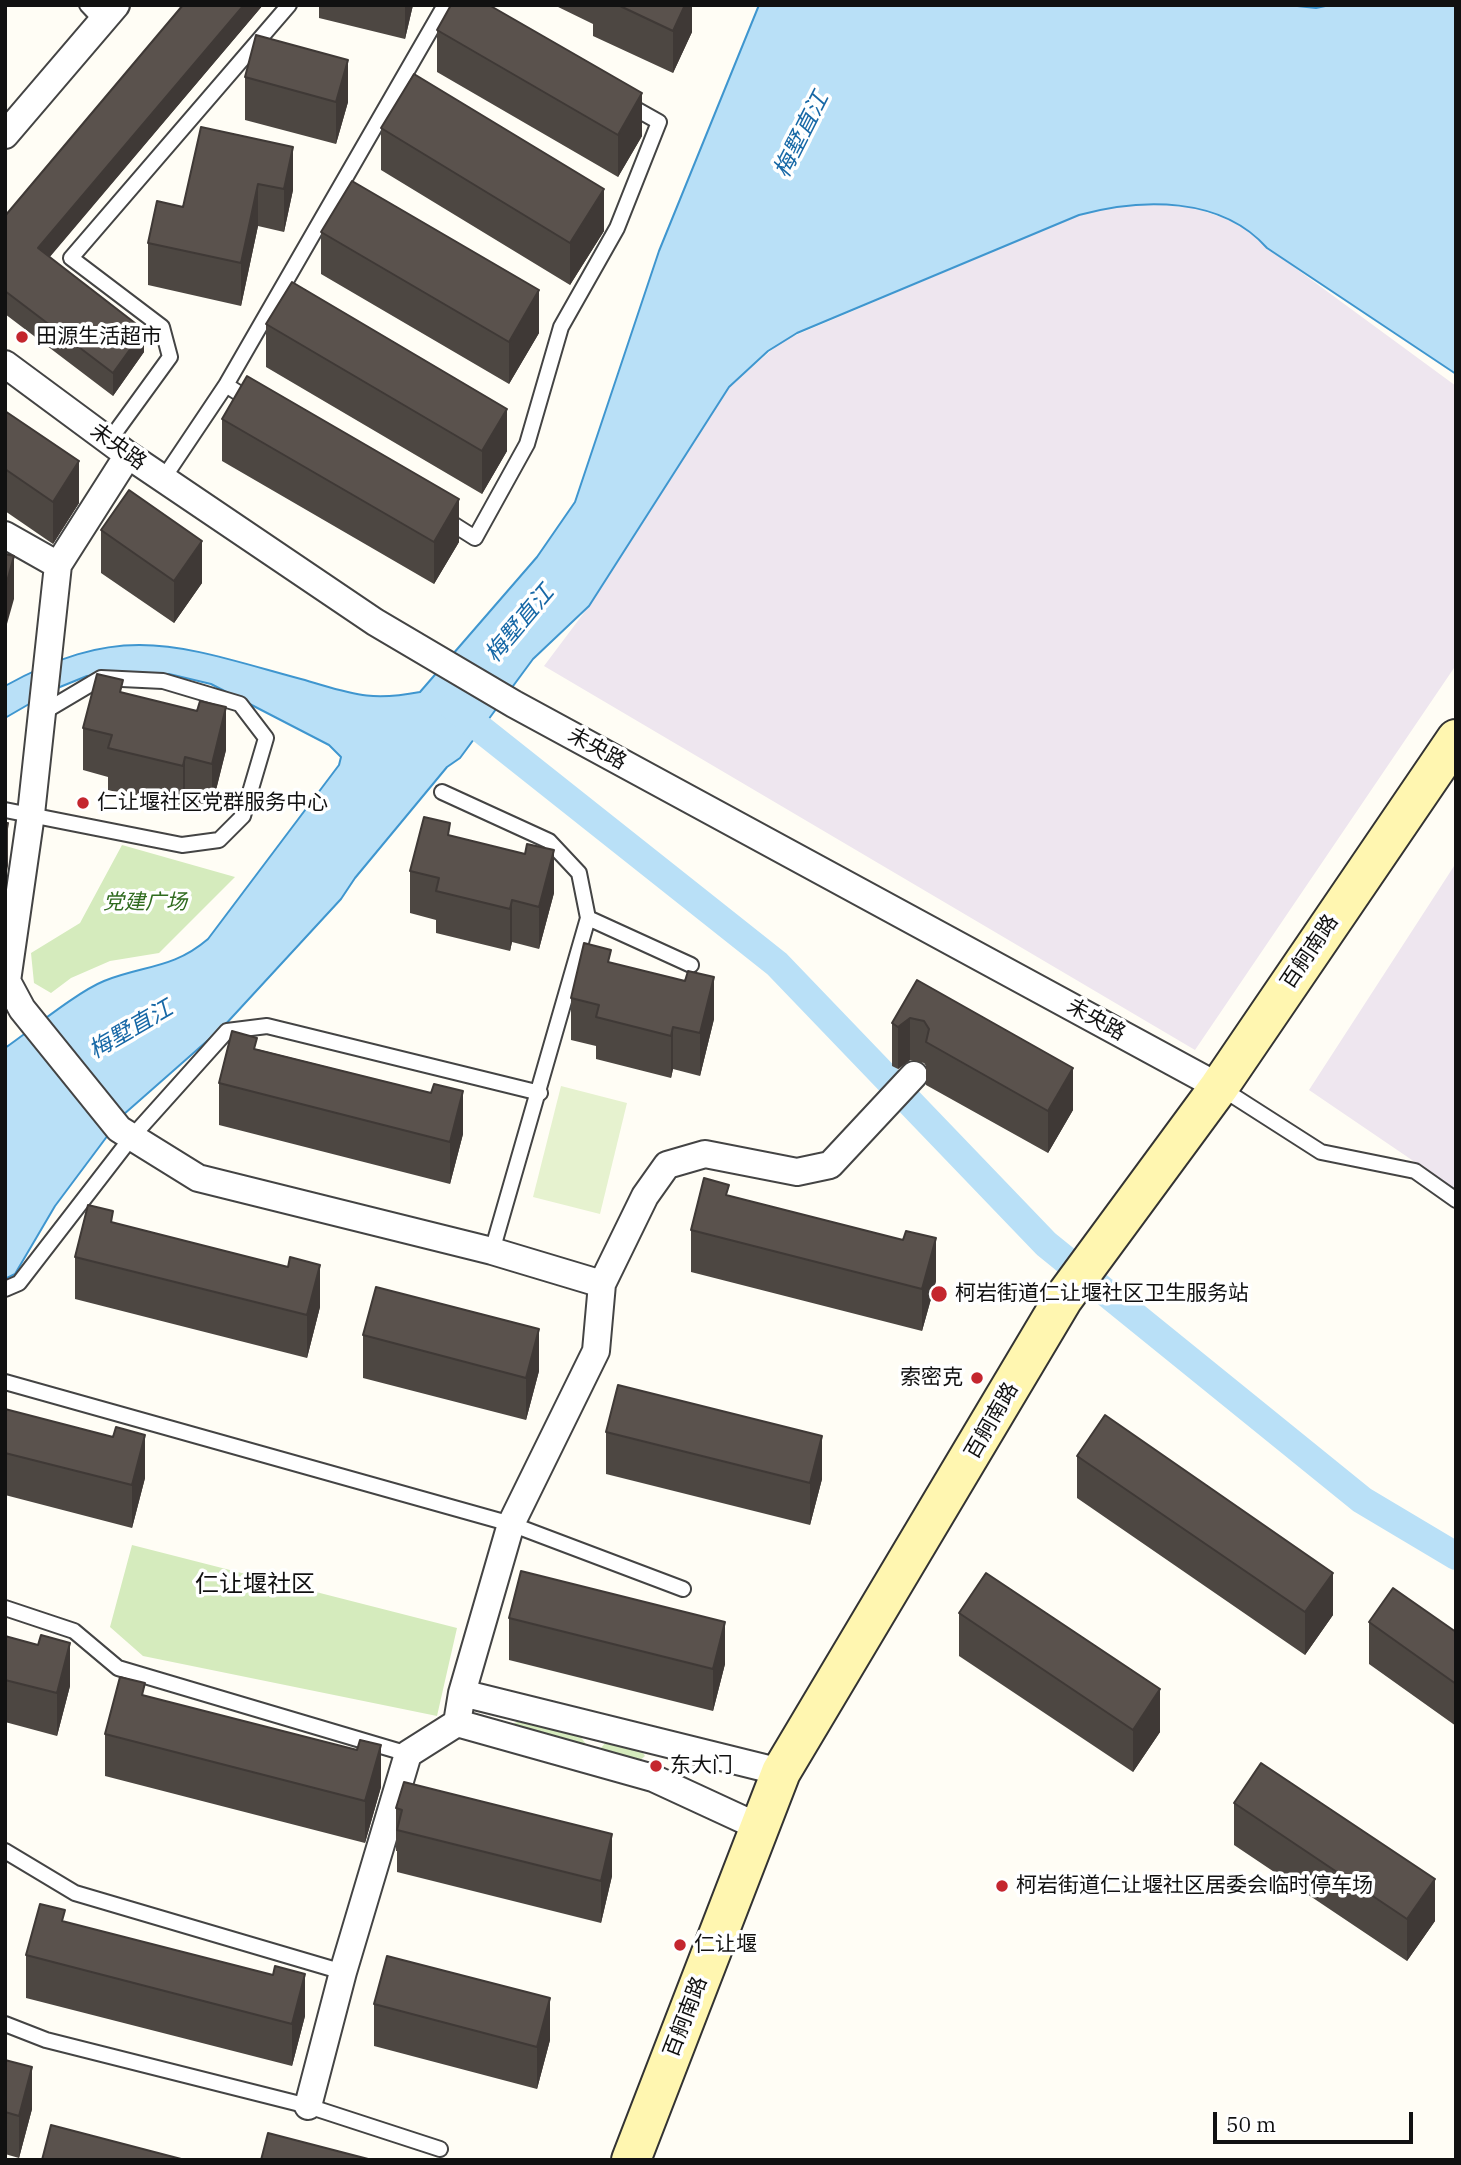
<!DOCTYPE html>
<meta charset="utf-8">
<style>
body{margin:0}
#map{position:relative;width:1461px;height:2165px;overflow:hidden;background:#fffdf5;font-family:"IBM Plex Serif",serif}
canvas{display:block}
.frame{position:absolute;inset:0;border:7px solid #111;pointer-events:none}
.scale{position:absolute;left:1213px;top:2112px;width:200px;height:32px;box-sizing:border-box;border:4px solid #111;border-top:0;padding-left:9px;font-size:21px;line-height:24px;white-space:nowrap;color:#111;-webkit-text-stroke:5px #fff;paint-order:stroke}
</style>
<div id="map">
<canvas width="1461" height="2165"></canvas>
<div class="frame"></div>
<div class="scale">50 m</div>
</div>
<script>
const g = document.querySelector('canvas').getContext('2d');
g.lineJoin = 'round';
function fill(path, color) {
  g.fillStyle = color;
  g.fill(path, 'evenodd');
}
function stroke(path, color, width, dash) {
  g.strokeStyle = color;
  g.lineWidth = width;
  g.lineCap = dash ? 'butt' : 'round';
  g.setLineDash(dash || []);
  g.stroke(path);
}
function write(font, color, halo, rows, align = 'center') {
  g.font = font + ' "IBM Plex Serif","Noto Sans SC",serif';
  g.lineWidth = 7;
  g.setLineDash([]);
  g.textBaseline = 'middle';
  g.strokeStyle = halo;
  g.fillStyle = color;
  for (const [text, x, y, turn = 0] of rows) {
    g.save();
    g.translate(x, y);
    g.rotate((+turn || 0) * Math.PI / 180);
    g.textAlign = isNaN(turn) ? turn : align;
    if (halo) g.strokeText(text, 0, 0);
    g.fillText(text, 0, 0);
    g.restore();
  }
}
fill(new Path2D(`
 M 1145,203 L 1194,208 L 1242,224 L 1268,248 L 1456,386 L 1456,665 L 1195,1050 L 544,666 L 589,606 L 729,387 L 782,341 L 1079,215 L 1111,206 Z
 M 1456,863 L 1456,1190 L 1309,1090 Z`), '#eee6ef');
fill(new Path2D(`
 M 122,845 L 235,877 L 159,953 L 110,961 L 71,978 L 51,993 L 34,983 L 31,953 L 80,923 Z
 M 132,1545 L 457,1628 L 437,1716 L 143,1656 L 110,1627 Z
 M 522,1719 L 579,1735 L 586,1744 L 577,1750 L 518,1734 L 513,1724 Z
 M 607,1741 L 641,1750 L 645,1756 L 637,1763 L 606,1756 L 601,1748 Z`), '#d5ebbd');
fill(new Path2D(`
 M 561,1086 L 627,1103 L 600,1214 L 533,1197 Z`), '#e6f2cf');
const water = new Path2D(`
 M 759,5 L 1288,5 L 1316,8 L 1330,5 L 1456,5 L 1456,374 L 1267,248 C 1221,196 1141,198 1079,215 L 797,333 L 768,351 L 729,387 L 589,606 L 533,659 L 460,758 L 447,767 L 355,878 L 341,899 L 223,1027 L 123,1115 L 55,1206 L 15,1274 L 5,1279 L 5,1048 C 31,1030 77,992 104,981 C 144,965 173,969 208,939 L 339,765 L 341,757 L 329,745 L 211,684 L 169,674 L 121,673 L 87,676 L 55,689 L 5,718 L 5,686 C 124,620 179,646 301,679 C 351,693 367,702 420,692 L 537,557 L 575,502 L 659,251 Z`);
fill(water, '#b9e0f7');
stroke(water, '#3f96cf', 2);
stroke(new Path2D(`
 M 453,707 L 777,964 L 1046,1244 L 1362,1500 L 1456,1556`), '#b9e0f7', 28);
const lane = new Path2D(`
 M 87,5 L 102,21
 M 226,385 L 251,401
 M 109,441 L 170,357 L 162,327 L 71,258 L 289,5
 M 163,479 L 226,385 L 445,5
 M 445,519 L 475,538 L 527,444 L 561,327 L 617,228 L 659,122 L 627,104
 M 442,792 L 549,841 L 579,873 L 588,918 L 691,965
 M 5,810 L 182,845 L 219,840 L 243,816 L 266,738 L 240,704 L 163,681 L 101,678 L 42,713
 M 1221,1088 L 1321,1152 L 1415,1171 L 1456,1200
 M 492,1251 L 588,918
 M 5,1289 L 19,1283 L 131,1138 L 227,1031 L 267,1026 L 540,1093
 M 5,1382 L 511,1524 L 683,1589
 M 5,1608 L 74,1631 L 118,1668 L 408,1754
 M 5,1851 L 75,1893 L 343,1972
 M 5,2024 L 46,2040 L 308,2106 L 440,2149`);
const street = new Path2D(`
 M 5,135 L 116,5
 M 5,364 L 128,455 L 375,622 L 514,704 L 1219,1087
 M 128,455 L 58,565 L 31,814 L 7,981 L 22,1009 L 119,1129 L 198,1178 L 492,1251 L 602,1284
 M 5,535 L 58,565
 M 462,1693 L 781,1772
 M 457,1723 L 653,1778 L 759,1827
 M 308,2106 L 343,1972 L 408,1754 L 457,1723 L 462,1693 L 511,1524 L 596,1351 L 602,1284 L 645,1196 L 667,1165 L 705,1154 L 797,1172 L 830,1165 L 914,1075`);
const secondary = new Path2D(`
 M 631,2160 L 781,1772 L 1063,1299 L 1219,1087 L 1456,739`);
stroke(lane, '#444', 18);
stroke(street, '#444', 30);
stroke(secondary, '#333', 42);
stroke(lane, '#fff', 14);
stroke(street, '#fff', 26);
stroke(secondary, '#fff6b0', 38);
fill(new Path2D(`
 M 183,5 L 263,5 L 49,257 L 144,352 L 113,396 L 5,314 L 5,216 Z
 M 319,5 L 413,5 L 405,39 L 319,18 Z
 M 554,5 L 692,5 L 692,32 L 673,73 L 593,36 L 593,24 Z
 M 437,30 L 642,136 L 618,177 L 437,72 Z
 M 245,77 L 348,102 L 336,144 L 245,120 Z
 M 201,127 L 293,190 L 284,232 L 258,226 L 241,306 L 148,285 L 148,243 L 183,207 Z
 M 381,128 L 604,231 L 570,285 L 381,170 Z
 M 321,232 L 539,333 L 509,384 L 321,274 Z
 M 266,324 L 507,451 L 482,494 L 266,367 Z
 M 5,411 L 79,503 L 53,544 L 5,511 Z
 M 222,419 L 459,542 L 434,584 L 222,461 Z
 M 101,530 L 202,583 L 174,623 L 101,573 Z
 M 123,693 L 226,750 L 212,806 L 185,800 L 183,808 L 108,790 L 108,777 L 83,770 L 83,728 Z
 M 450,836 L 554,893 L 539,949 L 512,942 L 510,951 L 436,933 L 436,920 L 410,913 L 410,871 Z
 M 611,963 L 714,1019 L 700,1076 L 673,1069 L 671,1078 L 596,1059 L 596,1046 L 571,1040 L 571,998 Z
 M 917,980 L 1073,1110 L 1048,1153 L 926,1085 L 926,1066 L 924,1063 L 910,1060 L 898,1069 L 892,1066 L 892,1023 Z
 M 257,1049 L 431,1093 L 463,1134 L 450,1184 L 219,1125 L 219,1083 Z
 M 729,1196 L 903,1240 L 936,1281 L 922,1331 L 691,1272 L 691,1230 Z
 M 113,1223 L 320,1307 L 307,1358 L 75,1299 L 75,1257 Z
 M 363,1335 L 539,1371 L 526,1420 L 363,1378 Z
 M 5,1409 L 145,1478 L 132,1528 L 5,1495 Z
 M 606,1432 L 822,1479 L 810,1525 L 606,1474 Z
 M 1077,1456 L 1333,1615 L 1305,1655 L 1077,1498 Z
 M 959,1613 L 1160,1732 L 1133,1772 L 959,1656 Z
 M 509,1618 L 725,1664 L 713,1711 L 509,1660 Z
 M 1369,1622 L 1456,1632 L 1456,1726 L 1369,1664 Z
 M 5,1636 L 70,1686 L 57,1736 L 5,1722 Z
 M 145,1696 L 357,1750 L 381,1787 L 365,1843 L 105,1776 L 105,1734 Z
 M 1234,1803 L 1435,1921 L 1407,1961 L 1234,1845 Z
 M 396,1808 L 612,1876 L 601,1923 L 397,1872 L 397,1851 L 396,1851 Z
 M 65,1922 L 273,1975 L 305,2016 L 292,2066 L 26,1998 L 26,1955 Z
 M 374,2004 L 550,2040 L 537,2089 L 374,2046 Z
 M 5,2060 L 32,2109 L 19,2158 L 5,2154 Z`), '#4d4742');
fill(new Path2D(`
 M 244,5 L 263,5 L 38,271 L 38,248 Z
 M 405,5 L 413,5 L 405,39 Z
 M 685,5 L 692,5 L 692,32 L 673,73 L 673,31 Z
 M 348,60 L 348,102 L 336,144 L 336,102 Z
 M 642,93 L 642,136 L 618,177 L 618,135 Z
 M 293,147 L 293,190 L 284,232 L 284,189 Z
 M 258,184 L 258,226 L 241,306 L 241,263 Z
 M 604,189 L 604,231 L 570,285 L 570,243 Z
 M 539,290 L 539,333 L 509,384 L 509,342 Z
 M 144,330 L 144,352 L 113,396 L 113,373 Z
 M 507,409 L 507,451 L 482,494 L 482,451 Z
 M 79,461 L 79,503 L 53,544 L 53,502 Z
 M 459,499 L 459,542 L 434,584 L 434,542 Z
 M 202,541 L 202,583 L 174,623 L 174,581 Z
 M 14,556 L 14,599 L 5,631 L 5,589 Z
 M 226,707 L 226,750 L 212,806 L 212,764 Z
 M 185,757 L 185,800 L 183,808 L 183,766 Z
 M 8,823 L 8,866 L 5,882 L 5,840 Z
 M 554,850 L 554,893 L 539,949 L 539,907 Z
 M 512,900 L 512,942 L 510,951 L 510,909 Z
 M 714,977 L 714,1019 L 700,1076 L 700,1033 Z
 M 910,1018 L 910,1060 L 898,1069 L 898,1027 Z
 M 673,1027 L 673,1069 L 671,1078 L 671,1036 Z
 M 1073,1068 L 1073,1110 L 1048,1153 L 1048,1111 Z
 M 463,1091 L 463,1134 L 450,1184 L 450,1142 Z
 M 936,1238 L 936,1281 L 922,1331 L 922,1289 Z
 M 320,1265 L 320,1307 L 307,1358 L 307,1315 Z
 M 539,1329 L 539,1371 L 526,1420 L 526,1378 Z
 M 145,1435 L 145,1478 L 132,1528 L 132,1485 Z
 M 822,1436 L 822,1479 L 810,1525 L 810,1483 Z
 M 1333,1573 L 1333,1615 L 1305,1655 L 1305,1612 Z
 M 725,1622 L 725,1664 L 713,1711 L 713,1669 Z
 M 70,1643 L 70,1686 L 57,1736 L 57,1693 Z
 M 1160,1689 L 1160,1732 L 1133,1772 L 1133,1730 Z
 M 381,1745 L 381,1787 L 365,1843 L 365,1801 Z
 M 612,1834 L 612,1876 L 601,1923 L 601,1881 Z
 M 1435,1879 L 1435,1921 L 1407,1961 L 1407,1919 Z
 M 305,1974 L 305,2016 L 292,2066 L 292,2024 Z
 M 550,1998 L 550,2040 L 537,2089 L 537,2047 Z
 M 32,2067 L 32,2109 L 19,2158 L 19,2116 Z`), '#3f3936');
const building = new Path2D(`
 M 183,5 L 244,5 L 38,248 L 144,330 L 113,373 L 5,291 L 5,216 Z
 M 451,5 L 489,5 L 642,93 L 618,135 L 437,30 Z
 M 618,5 L 685,5 L 673,31 Z
 M 256,35 L 348,60 L 336,102 L 245,77 Z
 M 414,74 L 604,189 L 570,243 L 381,128 Z
 M 201,127 L 293,147 L 284,189 L 258,184 L 241,263 L 148,243 L 157,201 L 183,207 Z
 M 352,181 L 539,290 L 509,342 L 321,232 Z
 M 292,282 L 507,409 L 482,451 L 266,324 Z
 M 247,376 L 459,499 L 434,542 L 222,419 Z
 M 5,411 L 79,461 L 53,502 L 5,469 Z
 M 129,490 L 202,541 L 174,581 L 101,530 Z
 M 5,554 L 14,556 L 5,589 Z
 M 97,674 L 123,680 L 120,692 L 197,711 L 200,701 L 226,707 L 212,764 L 185,757 L 183,766 L 108,748 L 112,735 L 83,728 Z
 M 424,817 L 450,823 L 448,835 L 525,854 L 527,844 L 554,850 L 539,907 L 512,900 L 510,909 L 436,891 L 439,878 L 410,871 Z
 M 5,823 L 8,823 L 5,840 Z
 M 584,943 L 611,950 L 608,962 L 685,981 L 688,971 L 714,977 L 700,1033 L 673,1027 L 671,1036 L 596,1017 L 599,1005 L 571,998 Z
 M 917,980 L 1073,1068 L 1048,1111 L 926,1042 L 929,1029 L 924,1021 L 910,1018 L 898,1027 L 892,1023 Z
 M 232,1031 L 257,1038 L 254,1049 L 431,1093 L 434,1084 L 463,1091 L 450,1142 L 219,1083 Z
 M 704,1178 L 729,1185 L 726,1195 L 903,1240 L 906,1231 L 936,1238 L 922,1289 L 691,1230 Z
 M 88,1205 L 113,1211 L 111,1222 L 288,1267 L 290,1257 L 320,1265 L 307,1315 L 75,1257 Z
 M 376,1287 L 539,1329 L 526,1378 L 363,1335 Z
 M 618,1385 L 822,1436 L 810,1483 L 606,1432 Z
 M 5,1409 L 113,1437 L 116,1427 L 145,1435 L 132,1485 L 5,1453 Z
 M 1105,1415 L 1333,1573 L 1305,1612 L 1077,1456 Z
 M 521,1571 L 725,1622 L 713,1669 L 509,1618 Z
 M 986,1573 L 1160,1689 L 1133,1730 L 959,1613 Z
 M 1393,1588 L 1456,1632 L 1456,1684 L 1369,1622 Z
 M 41,1635 L 70,1643 L 57,1693 L 5,1680 L 5,1636 L 38,1645 Z
 M 120,1677 L 145,1683 L 142,1695 L 357,1750 L 360,1740 L 381,1745 L 365,1801 L 105,1734 Z
 M 1261,1763 L 1435,1879 L 1407,1919 L 1234,1803 Z
 M 404,1782 L 612,1834 L 601,1881 L 397,1830 L 402,1810 L 396,1808 Z
 M 40,1904 L 65,1910 L 62,1921 L 273,1975 L 275,1966 L 305,1974 L 292,2024 L 26,1955 Z
 M 387,1956 L 550,1998 L 537,2047 L 374,2004 Z
 M 5,2060 L 32,2067 L 19,2116 L 5,2112 Z
 M 51,2125 L 185,2160 L 42,2160 Z
 M 268,2133 L 372,2160 L 261,2160 Z`);
fill(building, '#5a524d');
stroke(building, '#3f3936', 2);
for (const [x, y, r, color] of [
 [22,337,7,"#c4262e"],
 [83,803,7,"#c4262e"],
 [939,1294,9,"#c4262e"],
 [977,1378,7,"#c4262e"],
 [656,1766,7,"#c4262e"],
 [1002,1886,7,"#c4262e"],
 [680,1945,7,"#c4262e"]
]) {
  const dot = new Path2D();
  dot.arc(x, y, r, 0, 2 * Math.PI);
  g.fillStyle = color;
  g.fill(dot);
  stroke(dot, '#fff', 2.5);
}
write('21px', '#111', '#fff', [
 ["田源生活超市",36,337],
 ["仁让堰社区党群服务中心",97,803],
 ["柯岩街道仁让堰社区卫生服务站",955,1294],
 ["索密克",963,1378,"right"],
 ["东大门",670,1766],
 ["柯岩街道仁让堰社区居委会临时停车场",1016,1886],
 ["仁让堰",694,1945]
], 'left');
write('21px', '#111', '#fff', [
 ["未央路",118,447,36],
 ["未央路",597,749,29],
 ["百舸南路",1310,952,-56],
 ["未央路",1096,1020,29],
 ["百舸南路",992,1421,-60],
 ["百舸南路",686,2017,-69]
]);
write('italic 21px', '#2f6b1f', '#fff', [
 ["党建广场",145,903]
]);
write('italic 23px', '#1768a6', '#fff', [
 ["梅墅直江",802,135,-63],
 ["梅墅直江",520,624,-50],
 ["梅墅直江",131,1030,-30]
]);
write('24px', '#111', '#fff', [
 ["仁让堰社区",255,1585]
]);
</script>
